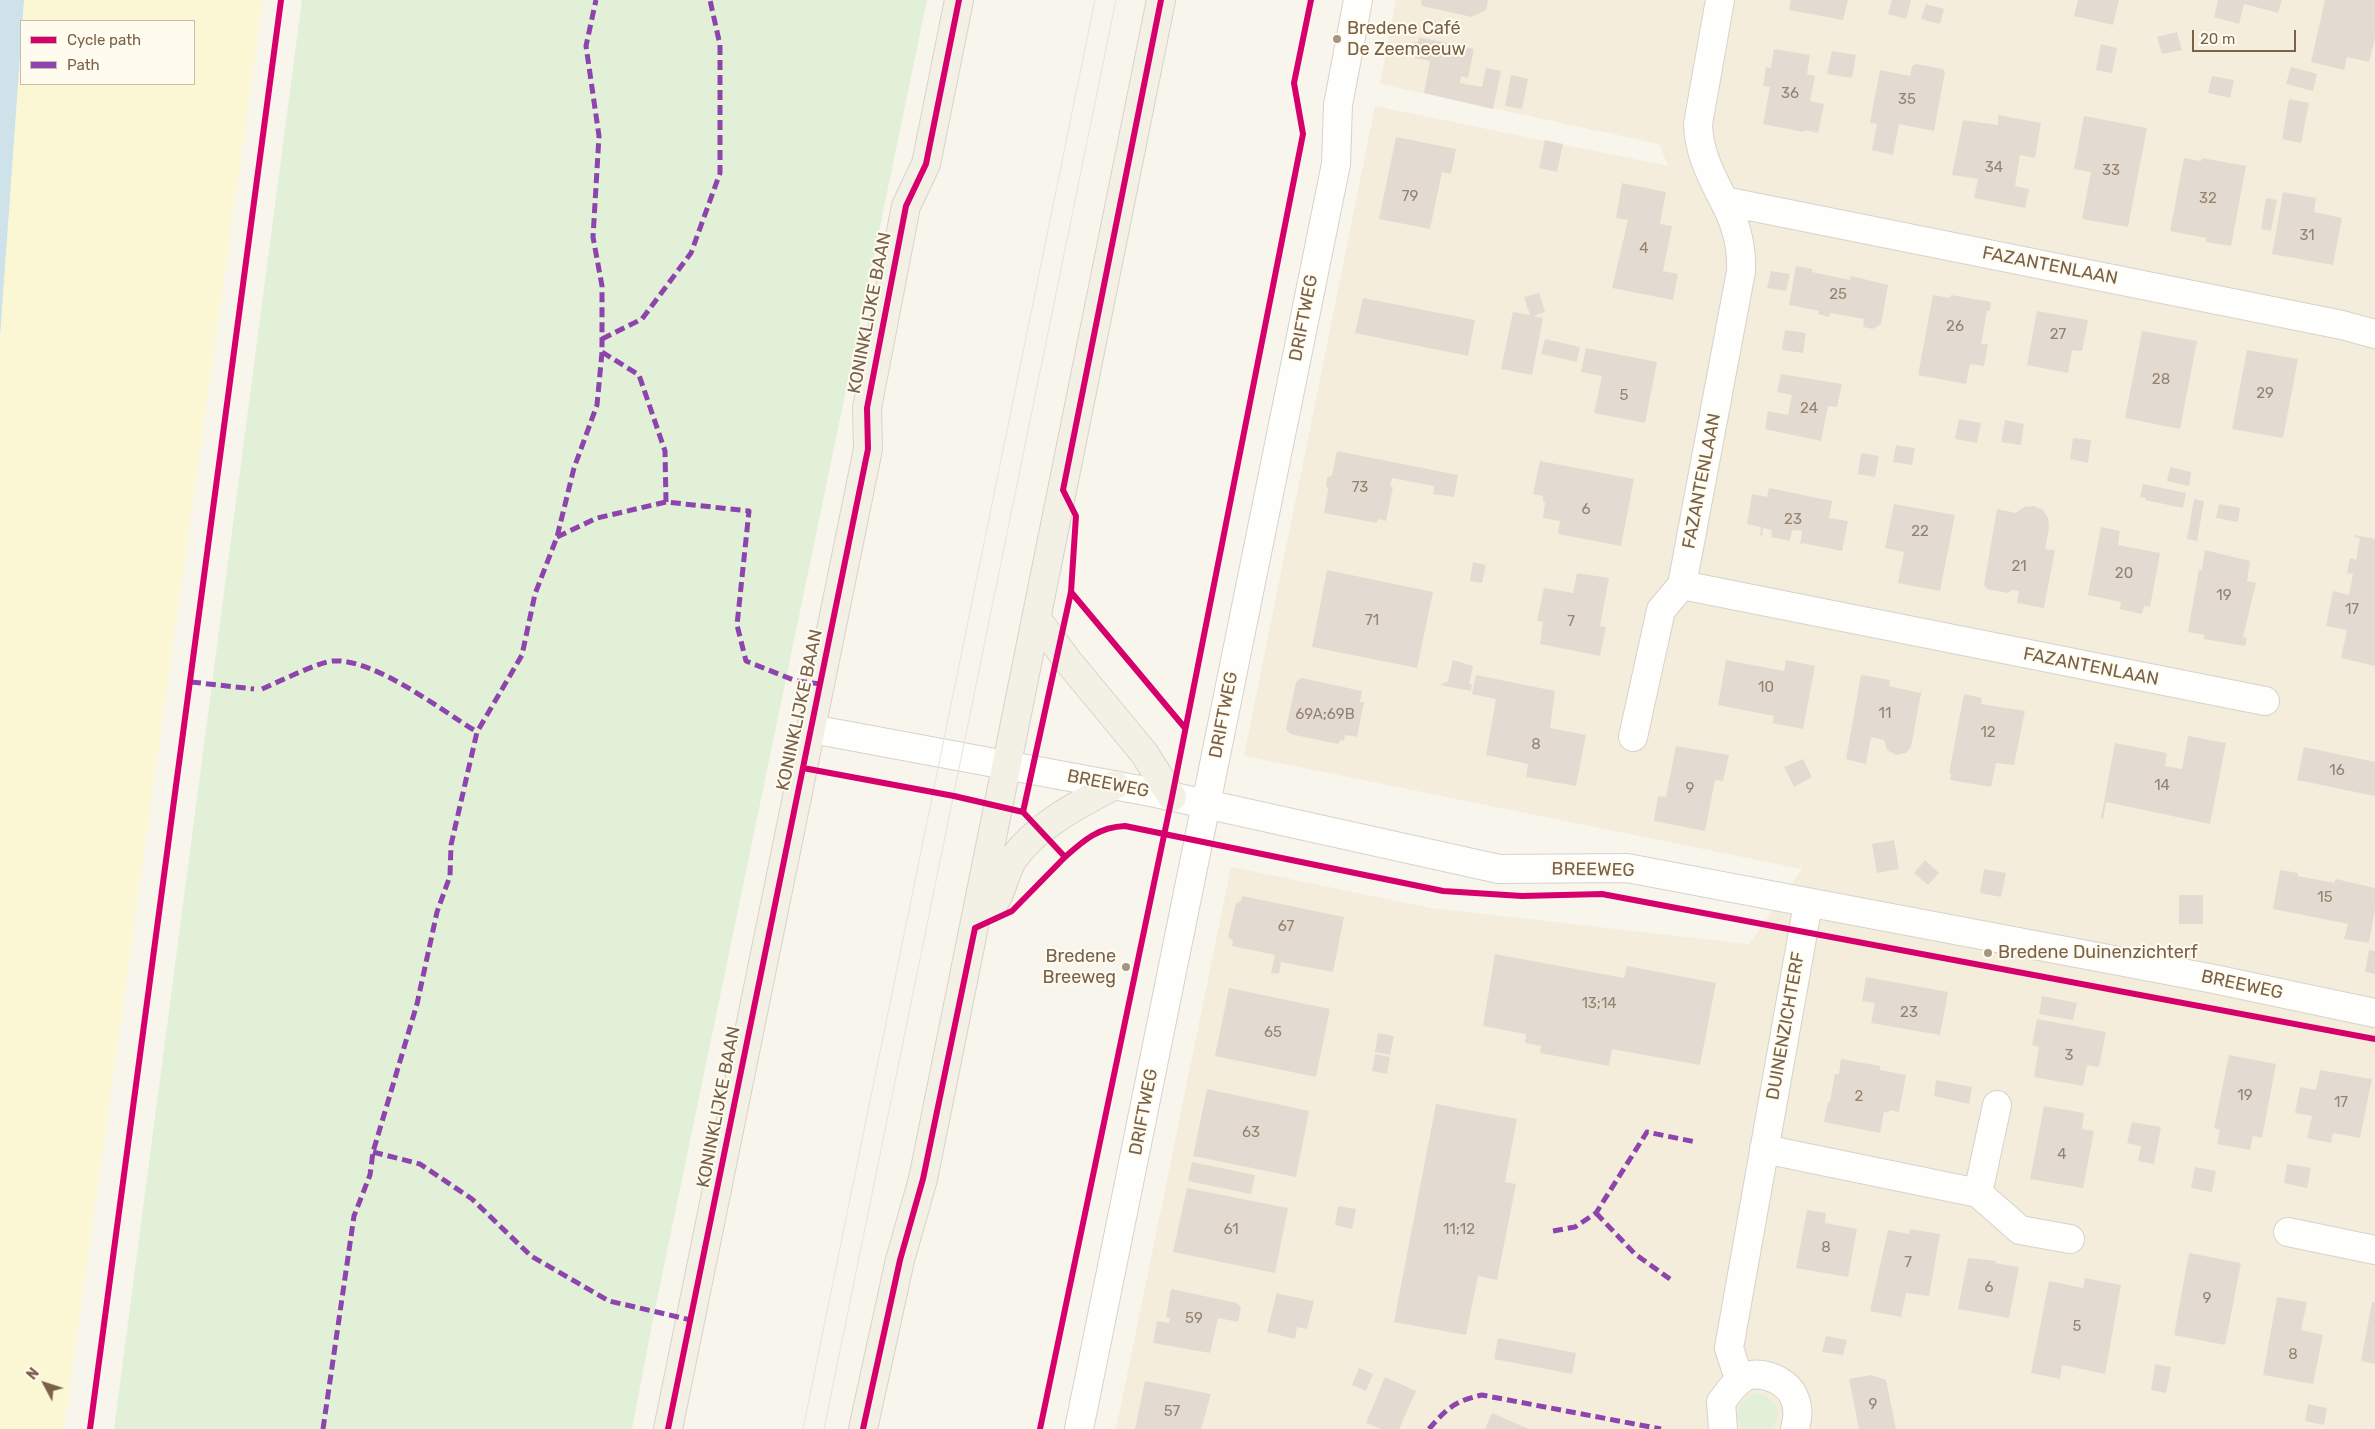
<!DOCTYPE html>
<meta charset="utf-8">
<style>
body{margin:0}
#map{position:relative;width:2375px;height:1429px;overflow:hidden;background:#f8f5ec;font-family:Rubik,sans-serif}
canvas{display:block}
.legend{position:absolute;left:20px;top:20px;width:175px;height:65px;box-sizing:border-box;background:#fffbef;border:1px solid #c9bdad;margin:0;padding:6px 9px;list-style:none;font-size:15px;color:#79614a}
.legend li{display:flex;align-items:center;gap:10px;height:25px}
.legend b{width:25px;border:1px solid #c9bdad}
.north{position:absolute;left:20px;top:1359px;width:50px;height:50px;-webkit-text-stroke:4px #fffbef;paint-order:stroke;rotate:310deg;font-size:14px;font-weight:700;line-height:20px;text-align:center;color:#79614a}
.north::after{content:'';display:block;margin:auto;width:18px;height:22px;background:#79614a;clip-path:polygon(50% 0,100% 100%,50% 72%,0 100%)}
.scale{position:absolute;left:2192px;top:30px;width:104px;height:22px;box-sizing:border-box;border:2px solid #79614a;border-top:0;padding-left:6px;font-size:15px;line-height:18px;white-space:nowrap;color:#79614a;-webkit-text-stroke:4px #fffbef;paint-order:stroke}
</style>
<div id="map">
<canvas width="2375" height="1429"></canvas>
<ul class="legend">
<li><b style="height:6px;background:#d6006c"></b>Cycle path</li>
<li><b style="height:6px;background:#8e44ad"></b>Path</li>
</ul>
<div class="north">N</div>
<div class="scale">20 m</div>
</div>
<script>
const g = document.querySelector('canvas').getContext('2d');
g.lineJoin = 'round';
function fill(path, color) {
  g.fillStyle = color;
  g.fill(path, 'evenodd');
}
function stroke(path, color, width, dash) {
  g.strokeStyle = color;
  g.lineWidth = width;
  g.lineCap = dash ? 'butt' : 'round';
  g.setLineDash(dash || []);
  g.stroke(path);
}
function write(font, color, halo, rows, align = 'center') {
  g.font = font + ' Rubik,sans-serif';
  g.lineWidth = 4;
  g.setLineDash([]);
  g.textBaseline = 'middle';
  g.strokeStyle = halo;
  g.fillStyle = color;
  for (const [text, x, y, turn = 0] of rows) {
    g.save();
    g.translate(x, y);
    g.rotate((+turn || 0) * Math.PI / 180);
    g.textAlign = isNaN(turn) ? turn : align;
    if (halo) g.strokeText(text, 0, 0);
    g.fillText(text, 0, 0);
    g.restore();
  }
}
fill(new Path2D(`
 M 1396,0 L 2375,0 L 2375,1429 L 1116,1429 L 1231,867 L 1431,908 L 1749,944 L 1802,869 L 1244,756 L 1375,106 L 1668,166 L 1659,144 L 1380,84 Z`), '#f4eddc');
fill(new Path2D(`
 M 302,0 L 927,0 L 654,1314 L 632,1429 L 114,1429 Z
 M 1756,1393 C 1775,1396 1786,1413 1771,1429 L 1745,1429 C 1730,1415 1741,1399 1756,1393 Z`), '#e1f0d6');
fill(new Path2D(`
 M 24,0 L 263,0 L 64,1429 L 0,1429 L 0,337 L 21,40 L 21,84 L 194,84 L 194,21 L 23,21 Z`), '#fbf7d4');
fill(new Path2D(`
 M 0,0 L 24,0 L 0,337 Z`), '#cde3e9');
fill(new Path2D(`
 M 1421,0 L 1488,0 L 1486,10 L 1472,17 L 1422,6 Z
 M 1791,0 L 1848,0 L 1843,20 L 1789,10 Z
 M 1892,0 L 1911,0 L 1906,19 L 1888,14 Z
 M 2078,0 L 2119,0 L 2113,25 L 2074,16 Z
 M 2218,0 L 2282,0 L 2278,13 L 2244,4 L 2239,24 L 2214,17 Z
 M 2325,0 L 2375,0 L 2375,38 L 2369,62 L 2347,57 L 2344,70 L 2311,62 Z
 M 1926,4 L 1944,9 L 1940,24 L 1921,19 Z
 M 2177,32 L 2182,50 L 2162,54 L 2157,37 Z
 M 1419,37 L 1474,49 L 1468,78 L 1461,76 L 1460,83 L 1482,87 L 1486,68 L 1501,71 L 1493,109 L 1424,93 L 1430,61 L 1415,58 L 1416,53 L 1412,52 L 1414,42 L 1418,42 Z
 M 2101,44 L 2117,48 L 2112,73 L 2096,70 Z
 M 1774,49 L 1810,55 L 1807,74 L 1815,76 L 1810,101 L 1824,104 L 1818,133 L 1805,130 L 1804,132 L 1763,124 L 1770,87 L 1763,86 L 1766,67 L 1771,68 Z
 M 1832,51 L 1856,55 L 1852,78 L 1827,74 Z
 M 1916,64 L 1943,69 L 1945,72 L 1934,131 L 1899,124 L 1893,155 L 1872,150 L 1877,124 L 1870,123 L 1880,70 L 1910,76 L 1912,66 Z
 M 2291,67 L 2317,74 L 2313,91 L 2286,84 Z
 M 1511,75 L 1528,79 L 1522,109 L 1505,106 Z
 M 2212,76 L 2234,80 L 2230,98 L 2208,93 Z
 M 2289,99 L 2309,103 L 2301,143 L 2282,139 Z
 M 1998,115 L 2041,123 L 2035,158 L 2020,155 L 2015,186 L 2029,189 L 2025,208 L 1974,198 L 1978,179 L 1952,175 L 1963,120 L 1998,125 Z
 M 2084,116 L 2147,128 L 2128,227 L 2082,219 L 2091,172 L 2074,169 Z
 M 1396,137 L 1456,149 L 1451,174 L 1442,172 L 1430,229 L 1379,219 Z
 M 1545,140 L 1563,144 L 1557,172 L 1539,168 Z
 M 2184,158 L 2201,161 L 2202,158 L 2246,166 L 2231,246 L 2206,242 L 2206,238 L 2170,231 Z
 M 1622,183 L 1666,192 L 1660,224 L 1672,226 L 1663,271 L 1678,274 L 1673,300 L 1612,288 L 1628,220 L 1616,218 Z
 M 2283,192 L 2316,198 L 2314,212 L 2342,218 L 2333,265 L 2272,254 Z
 M 2266,198 L 2277,200 L 2271,231 L 2261,229 Z
 M 1796,266 L 1813,269 L 1812,272 L 1850,280 L 1851,276 L 1888,285 L 1881,324 L 1873,329 L 1863,327 L 1864,319 L 1830,313 L 1829,317 L 1818,314 L 1819,311 L 1789,305 Z
 M 1771,271 L 1790,274 L 1786,291 L 1767,288 Z
 M 1539,293 L 1545,312 L 1533,316 L 1543,318 L 1532,375 L 1501,369 L 1513,312 L 1530,315 L 1524,297 Z
 M 1933,295 L 1950,298 L 1951,295 L 1991,302 L 1990,311 L 1987,311 L 1981,344 L 1988,344 L 1984,366 L 1970,364 L 1966,384 L 1918,375 Z
 M 1363,298 L 1475,320 L 1468,356 L 1355,333 Z
 M 2037,311 L 2088,320 L 2082,351 L 2072,350 L 2068,373 L 2027,365 Z
 M 1785,330 L 1806,333 L 1803,353 L 1782,350 Z
 M 2142,331 L 2197,341 L 2180,429 L 2125,418 Z
 M 1545,339 L 1580,347 L 1577,362 L 1541,354 Z
 M 1586,348 L 1657,362 L 1645,423 L 1594,413 L 1602,376 L 1581,372 Z
 M 2247,350 L 2298,359 L 2283,438 L 2232,429 Z
 M 1781,374 L 1842,384 L 1837,407 L 1828,406 L 1821,441 L 1765,429 L 1768,411 L 1788,415 L 1792,395 L 1777,392 Z
 M 1959,419 L 1981,423 L 1977,443 L 1955,439 Z
 M 2005,420 L 2024,424 L 2021,445 L 2001,442 Z
 M 2073,438 L 2091,440 L 2088,463 L 2070,459 Z
 M 1896,445 L 1915,448 L 1912,465 L 1893,462 Z
 M 1337,451 L 1458,475 L 1454,497 L 1433,494 L 1434,486 L 1392,478 L 1390,486 L 1393,487 L 1386,521 L 1378,519 L 1377,523 L 1324,513 L 1328,490 L 1326,484 L 1327,478 L 1332,475 Z
 M 1861,453 L 1879,456 L 1875,477 L 1858,474 Z
 M 1540,461 L 1634,479 L 1621,546 L 1558,534 L 1560,521 L 1543,518 L 1545,502 L 1543,502 L 1543,496 L 1533,494 Z
 M 2170,467 L 2191,472 L 2189,486 L 2167,481 Z
 M 2143,484 L 2186,493 L 2183,508 L 2145,500 L 2146,498 L 2140,497 Z
 M 1769,488 L 1832,501 L 1829,518 L 1848,521 L 1842,551 L 1802,543 L 1800,545 L 1802,531 L 1792,530 L 1790,541 L 1771,537 L 1772,530 L 1763,528 L 1762,536 L 1760,535 L 1761,527 L 1747,524 L 1752,494 L 1767,497 Z
 M 2194,499 L 2204,501 L 2197,541 L 2187,539 Z
 M 1894,504 L 1955,515 L 1940,591 L 1898,583 L 1904,552 L 1885,548 Z
 M 2219,504 L 2240,508 L 2238,522 L 2216,518 Z
 M 2034,506 L 2043,510 L 2048,518 L 2049,528 L 2045,549 L 2055,550 L 2044,608 L 2017,603 L 2019,591 L 2012,590 L 2008,593 L 1987,589 L 1984,585 L 1997,509 L 2016,513 L 2024,507 Z
 M 2101,527 L 2120,531 L 2118,545 L 2160,553 L 2150,607 L 2144,606 L 2142,614 L 2120,609 L 2121,602 L 2088,595 Z
 M 2355,535 L 2375,539 L 2375,666 L 2341,658 L 2347,630 L 2326,626 L 2333,591 L 2349,595 L 2353,574 L 2347,573 L 2350,558 L 2356,560 L 2360,538 L 2354,537 Z
 M 2205,550 L 2250,561 L 2247,581 L 2256,583 L 2243,637 L 2247,638 L 2245,646 L 2204,639 L 2204,635 L 2188,632 L 2199,569 L 2202,570 Z
 M 1473,562 L 1486,565 L 1482,583 L 1470,581 Z
 M 1327,570 L 1433,592 L 1417,668 L 1312,647 Z
 M 1577,573 L 1609,578 L 1600,626 L 1606,627 L 1600,656 L 1540,644 L 1543,622 L 1537,621 L 1544,588 L 1573,593 Z
 M 1453,660 L 1473,666 L 1469,685 L 1472,684 L 1471,691 L 1440,685 L 1448,681 Z
 M 1726,660 L 1784,671 L 1786,660 L 1815,666 L 1803,729 L 1772,723 L 1774,716 L 1718,705 Z
 M 1476,675 L 1555,691 L 1550,728 L 1586,735 L 1576,786 L 1526,777 L 1528,764 L 1486,755 L 1498,688 L 1496,699 L 1472,694 Z
 M 1861,675 L 1890,680 L 1889,686 L 1920,693 L 1922,688 L 1911,747 L 1906,753 L 1896,755 L 1887,750 L 1884,740 L 1871,737 L 1866,764 L 1846,759 Z
 M 1301,678 L 1362,691 L 1360,702 L 1364,702 L 1357,737 L 1345,735 L 1344,741 L 1341,740 L 1338,744 L 1290,734 L 1286,729 L 1296,682 Z
 M 1964,694 L 1982,698 L 1981,704 L 2025,711 L 2014,765 L 1996,763 L 1991,787 L 1950,780 L 1951,773 L 1949,773 Z
 M 2188,736 L 2226,743 L 2210,824 L 2106,802 L 2103,819 L 2101,818 L 2115,743 L 2167,753 L 2165,766 L 2182,769 Z
 M 1676,746 L 1729,755 L 1723,781 L 1715,780 L 1705,831 L 1654,821 L 1658,796 L 1666,797 Z
 M 2304,747 L 2375,762 L 2375,796 L 2297,780 Z
 M 1803,759 L 1812,777 L 1794,787 L 1784,767 Z
 M 1894,840 L 1899,869 L 1877,873 L 1872,844 Z
 M 1925,860 L 1939,873 L 1928,885 L 1914,873 Z
 M 1984,869 L 2006,873 L 2001,897 L 1980,893 Z
 M 2280,870 L 2298,873 L 2298,876 L 2334,883 L 2336,879 L 2375,888 L 2375,909 L 2369,943 L 2344,939 L 2348,924 L 2273,909 Z
 M 2179,895 L 2203,895 L 2203,924 L 2179,924 Z
 M 1242,896 L 1344,917 L 1333,972 L 1281,962 L 1279,974 L 1271,973 L 1275,955 L 1232,946 L 1233,941 L 1228,937 L 1236,903 L 1241,901 Z
 M 2369,950 L 2375,951 L 2375,974 L 2365,972 Z
 M 1495,954 L 1624,978 L 1627,966 L 1716,983 L 1700,1065 L 1612,1049 L 1609,1066 L 1540,1053 L 1541,1046 L 1525,1043 L 1526,1034 L 1483,1026 Z
 M 1866,977 L 1948,992 L 1940,1035 L 1871,1023 L 1875,1003 L 1862,1001 Z
 M 1229,988 L 1330,1009 L 1316,1077 L 1215,1056 Z
 M 2042,996 L 2077,1003 L 2073,1020 L 2039,1014 Z
 M 2037,1019 L 2106,1032 L 2099,1067 L 2087,1065 L 2083,1086 L 2034,1077 L 2039,1047 L 2032,1045 Z
 M 1378,1033 L 1394,1036 L 1390,1055 L 1375,1052 Z
 M 1375,1054 L 1390,1057 L 1387,1074 L 1372,1071 Z
 M 2229,1055 L 2276,1064 L 2262,1138 L 2253,1136 L 2250,1150 L 2217,1144 L 2220,1130 L 2214,1128 Z
 M 1841,1059 L 1880,1066 L 1880,1070 L 1906,1075 L 1899,1112 L 1889,1110 L 1889,1113 L 1884,1112 L 1880,1133 L 1824,1122 L 1828,1102 L 1830,1102 L 1835,1074 L 1839,1074 Z
 M 2320,1070 L 2372,1079 L 2360,1138 L 2333,1133 L 2331,1143 L 2307,1138 L 2312,1116 L 2295,1113 L 2300,1087 L 2316,1090 Z
 M 1936,1080 L 1972,1087 L 1969,1104 L 1934,1096 Z
 M 1207,1089 L 1309,1111 L 1296,1177 L 1193,1156 Z
 M 1436,1104 L 1517,1119 L 1505,1182 L 1516,1184 L 1497,1280 L 1478,1276 L 1466,1335 L 1394,1322 Z
 M 2044,1106 L 2084,1113 L 2082,1129 L 2094,1131 L 2083,1188 L 2030,1179 Z
 M 2132,1122 L 2161,1127 L 2154,1164 L 2138,1161 L 2141,1146 L 2127,1143 Z
 M 1192,1162 L 1255,1175 L 1251,1194 L 1188,1181 Z
 M 2287,1164 L 2311,1168 L 2307,1188 L 2284,1183 Z
 M 2195,1167 L 2216,1171 L 2212,1192 L 2191,1188 Z
 M 1187,1188 L 1288,1208 L 1275,1273 L 1173,1252 Z
 M 1338,1206 L 1356,1209 L 1352,1229 L 1335,1225 Z
 M 1807,1210 L 1826,1213 L 1825,1223 L 1857,1229 L 1848,1277 L 1796,1268 Z
 M 1910,1229 L 1940,1234 L 1929,1296 L 1906,1293 L 1901,1317 L 1870,1311 L 1888,1230 L 1909,1234 Z
 M 2189,1253 L 2241,1263 L 2225,1345 L 2174,1335 Z
 M 1968,1258 L 1996,1261 L 1995,1263 L 2019,1267 L 2009,1318 L 1958,1309 Z
 M 2085,1278 L 2121,1285 L 2105,1374 L 2062,1365 L 2060,1379 L 2031,1373 L 2049,1281 L 2083,1288 Z
 M 1171,1289 L 1237,1303 L 1241,1308 L 1238,1322 L 1218,1318 L 1210,1353 L 1153,1343 L 1157,1321 L 1169,1323 L 1170,1318 L 1166,1317 Z
 M 1277,1292 L 1279,1294 L 1314,1301 L 1307,1329 L 1297,1327 L 1295,1339 L 1267,1332 Z
 M 2277,1297 L 2307,1302 L 2301,1330 L 2323,1335 L 2313,1384 L 2263,1375 Z
 M 2372,1302 L 2375,1302 L 2375,1364 L 2361,1361 Z
 M 1826,1336 L 1847,1340 L 1843,1355 L 1822,1352 Z
 M 1498,1338 L 1576,1353 L 1572,1374 L 1494,1359 Z
 M 2155,1364 L 2171,1367 L 2166,1393 L 2151,1390 Z
 M 1359,1368 L 1373,1374 L 1366,1391 L 1352,1385 Z
 M 1871,1375 L 1886,1380 L 1896,1429 L 1859,1429 L 1849,1379 Z
 M 1385,1377 L 1416,1391 L 1399,1429 L 1381,1429 L 1366,1423 Z
 M 1145,1381 L 1211,1394 L 1201,1429 L 1135,1429 Z
 M 2308,1404 L 2327,1408 L 2324,1425 L 2305,1421 Z
 M 1492,1413 L 1529,1429 L 1485,1429 Z`), '#e3dbd1');
const street = new Path2D(`
 M 1720,0 L 1698,124 C 1699,154 1711,175 1724,201 L 2342,325 L 2375,334
 M 1724,201 C 1736,223 1742,247 1741,271 L 1682,585 L 2265,701
 M 1633,737 L 1661,610 L 1682,585
 M 1764,1149 L 1978,1193 L 2020,1230 L 2070,1239
 M 1978,1193 L 1997,1105
 M 2288,1232 L 2375,1250
 M 1739,1379 L 1729,1348 L 1808,904
 M 1723,1429 L 1721,1402 C 1727,1395 1732,1386 1739,1381 C 1753,1367 1785,1378 1793,1395 C 1799,1407 1798,1416 1795,1429`);
const secondary = new Path2D(`
 M 812,729 L 1156,793 L 1499,869 L 1627,868 L 2214,979 L 2375,1013
 M 1079,1429 L 1336,164 L 1338,105 L 1358,0`);
const primary = new Path2D(`
 M 1037,619 L 1067,660 L 1144,753 L 1172,797
 M 991,907 C 1003,893 1003,875 1013,859 C 1037,825 1079,804 1115,785
 M 668,1429 L 868,449 L 867,408 L 906,206 L 926,164 L 959,0
 M 863,1429 L 900,1260 L 923,1179 L 1161,0`);
stroke(street, '#d7d2ca', 30);
stroke(secondary, '#d8d2ca', 30);
stroke(primary, '#dad2c9', 30);
stroke(street, '#fefefc', 28);
stroke(secondary, '#fefefc', 28);
stroke(primary, '#f3f0e6', 28);
stroke(new Path2D(`
 M 803,1429 L 1095,0
 M 824,1429 L 1116,0`), '#e6e3e5', 1);
stroke(new Path2D(`
 M 602,339 L 642,319 L 691,253 L 720,173 L 720,45 L 710,0
 M 602,352 L 639,375 L 665,451 L 666,502
 M 557,537 L 597,518 L 666,502 L 749,511 L 737,625 L 746,661 L 796,681 L 821,684
 M 191,682 L 254,689
 M 262,689 C 276,683 321,661 333,661 C 374,658 441,710 477,732
 M 373,1152 L 420,1164 L 472,1199 L 531,1256 L 609,1301 L 691,1320
 M 1596,1213 L 1635,1254 L 1670,1279
 M 1553,1231 L 1575,1227 L 1596,1213 L 1647,1132 L 1696,1142
 M 323,1429 L 354,1216 L 370,1175 L 373,1152 L 417,1004 L 437,912 L 450,876 L 451,845 L 477,732 L 522,655 L 535,594 L 557,537 L 574,468 L 597,405 L 602,352 L 602,286 L 593,237 L 599,136 L 586,46 L 596,0
 M 1429,1429 C 1447,1408 1455,1401 1482,1395 L 1661,1429`), '#8e44ad', 5, [10, 5]);
stroke(new Path2D(`
 M 1071,592 L 1185,728
 M 803,768 L 954,796 L 1023,812 L 1065,857 C 1084,840 1099,827 1125,826 L 1443,891 L 1522,896 L 1602,894 L 2375,1039
 M 1023,812 L 1071,592 L 1076,516 L 1063,490 L 1161,0
 M 90,1429 L 281,0
 M 668,1429 L 868,449 L 867,408 L 906,206 L 926,164 L 959,0
 M 863,1429 L 900,1260 L 923,1179 L 975,928 L 1012,911 L 1065,857
 M 1040,1429 L 1172,797 L 1303,134 L 1294,83 L 1311,0`), '#d6006c', 6);
for (const [x, y, r, color] of [
 [1337,39,5,"#a59583"],
 [1988,953,5,"#a59583"],
 [1126,967,5,"#a59583"]
]) {
  const dot = new Path2D();
  dot.arc(x, y, r, 0, 2 * Math.PI);
  g.fillStyle = color;
  g.fill(dot);
  stroke(dot, '#fffbef', 2);
}
write('15px', '#96826f', null, [
 ["36",1790,94],
 ["35",1907,100],
 ["34",1994,168],
 ["33",2111,171],
 ["79",1410,197],
 ["32",2208,199],
 ["31",2307,236],
 ["4",1644,249],
 ["25",1838,295],
 ["26",1955,327],
 ["27",2058,335],
 ["28",2161,380],
 ["29",2265,394],
 ["5",1624,396],
 ["24",1809,409],
 ["73",1360,488],
 ["6",1586,510],
 ["23",1793,520],
 ["22",1920,532],
 ["21",2019,567],
 ["20",2124,574],
 ["19",2224,596],
 ["17",2352,610],
 ["71",1372,621],
 ["7",1571,622],
 ["10",1766,688],
 ["11",1885,714],
 ["69A;69B",1325,715],
 ["12",1988,733],
 ["8",1536,745],
 ["16",2337,771],
 ["14",2162,786],
 ["9",1690,789],
 ["15",2325,898],
 ["67",1286,927],
 ["13;14",1599,1004],
 ["23",1909,1013],
 ["65",1273,1033],
 ["3",2069,1056],
 ["19",2245,1096],
 ["2",1859,1097],
 ["17",2341,1103],
 ["63",1251,1133],
 ["4",2062,1155],
 ["61",1231,1230],
 ["11;12",1459,1230],
 ["8",1826,1248],
 ["7",1908,1263],
 ["6",1989,1288],
 ["9",2207,1299],
 ["59",1194,1319],
 ["5",2077,1327],
 ["8",2293,1355],
 ["9",1873,1405],
 ["57",1172,1412]
]);
write('18px', '#79614a', '#fffbef', [
 ["Bredene Café",1347,29],
 ["De Zeemeeuw",1347,50],
 ["Bredene Duinenzichterf",1998,953],
 ["Bredene",1116,957,"right"],
 ["Breeweg",1116,978,"right"]
], 'left');
write('18px', '#79614a', '#fffbef', [
 ["FAZANTENLAAN",2050,266,11],
 ["KONINKLIJKE BAAN",870,313,-79],
 ["DRIFTWEG",1304,318,-79],
 ["FAZANTENLAAN",1702,481,-79],
 ["FAZANTENLAAN",2091,667,11],
 ["KONINKLIJKE BAAN",800,710,-78],
 ["DRIFTWEG",1224,715,-79],
 ["BREEWEG",1108,784,11],
 ["BREEWEG",1593,870,1],
 ["BREEWEG",2242,985,12],
 ["DUINENZICHTERF",1786,1026,-80],
 ["KONINKLIJKE BAAN",719,1107,-79],
 ["DRIFTWEG",1144,1112,-79]
]);
</script>
